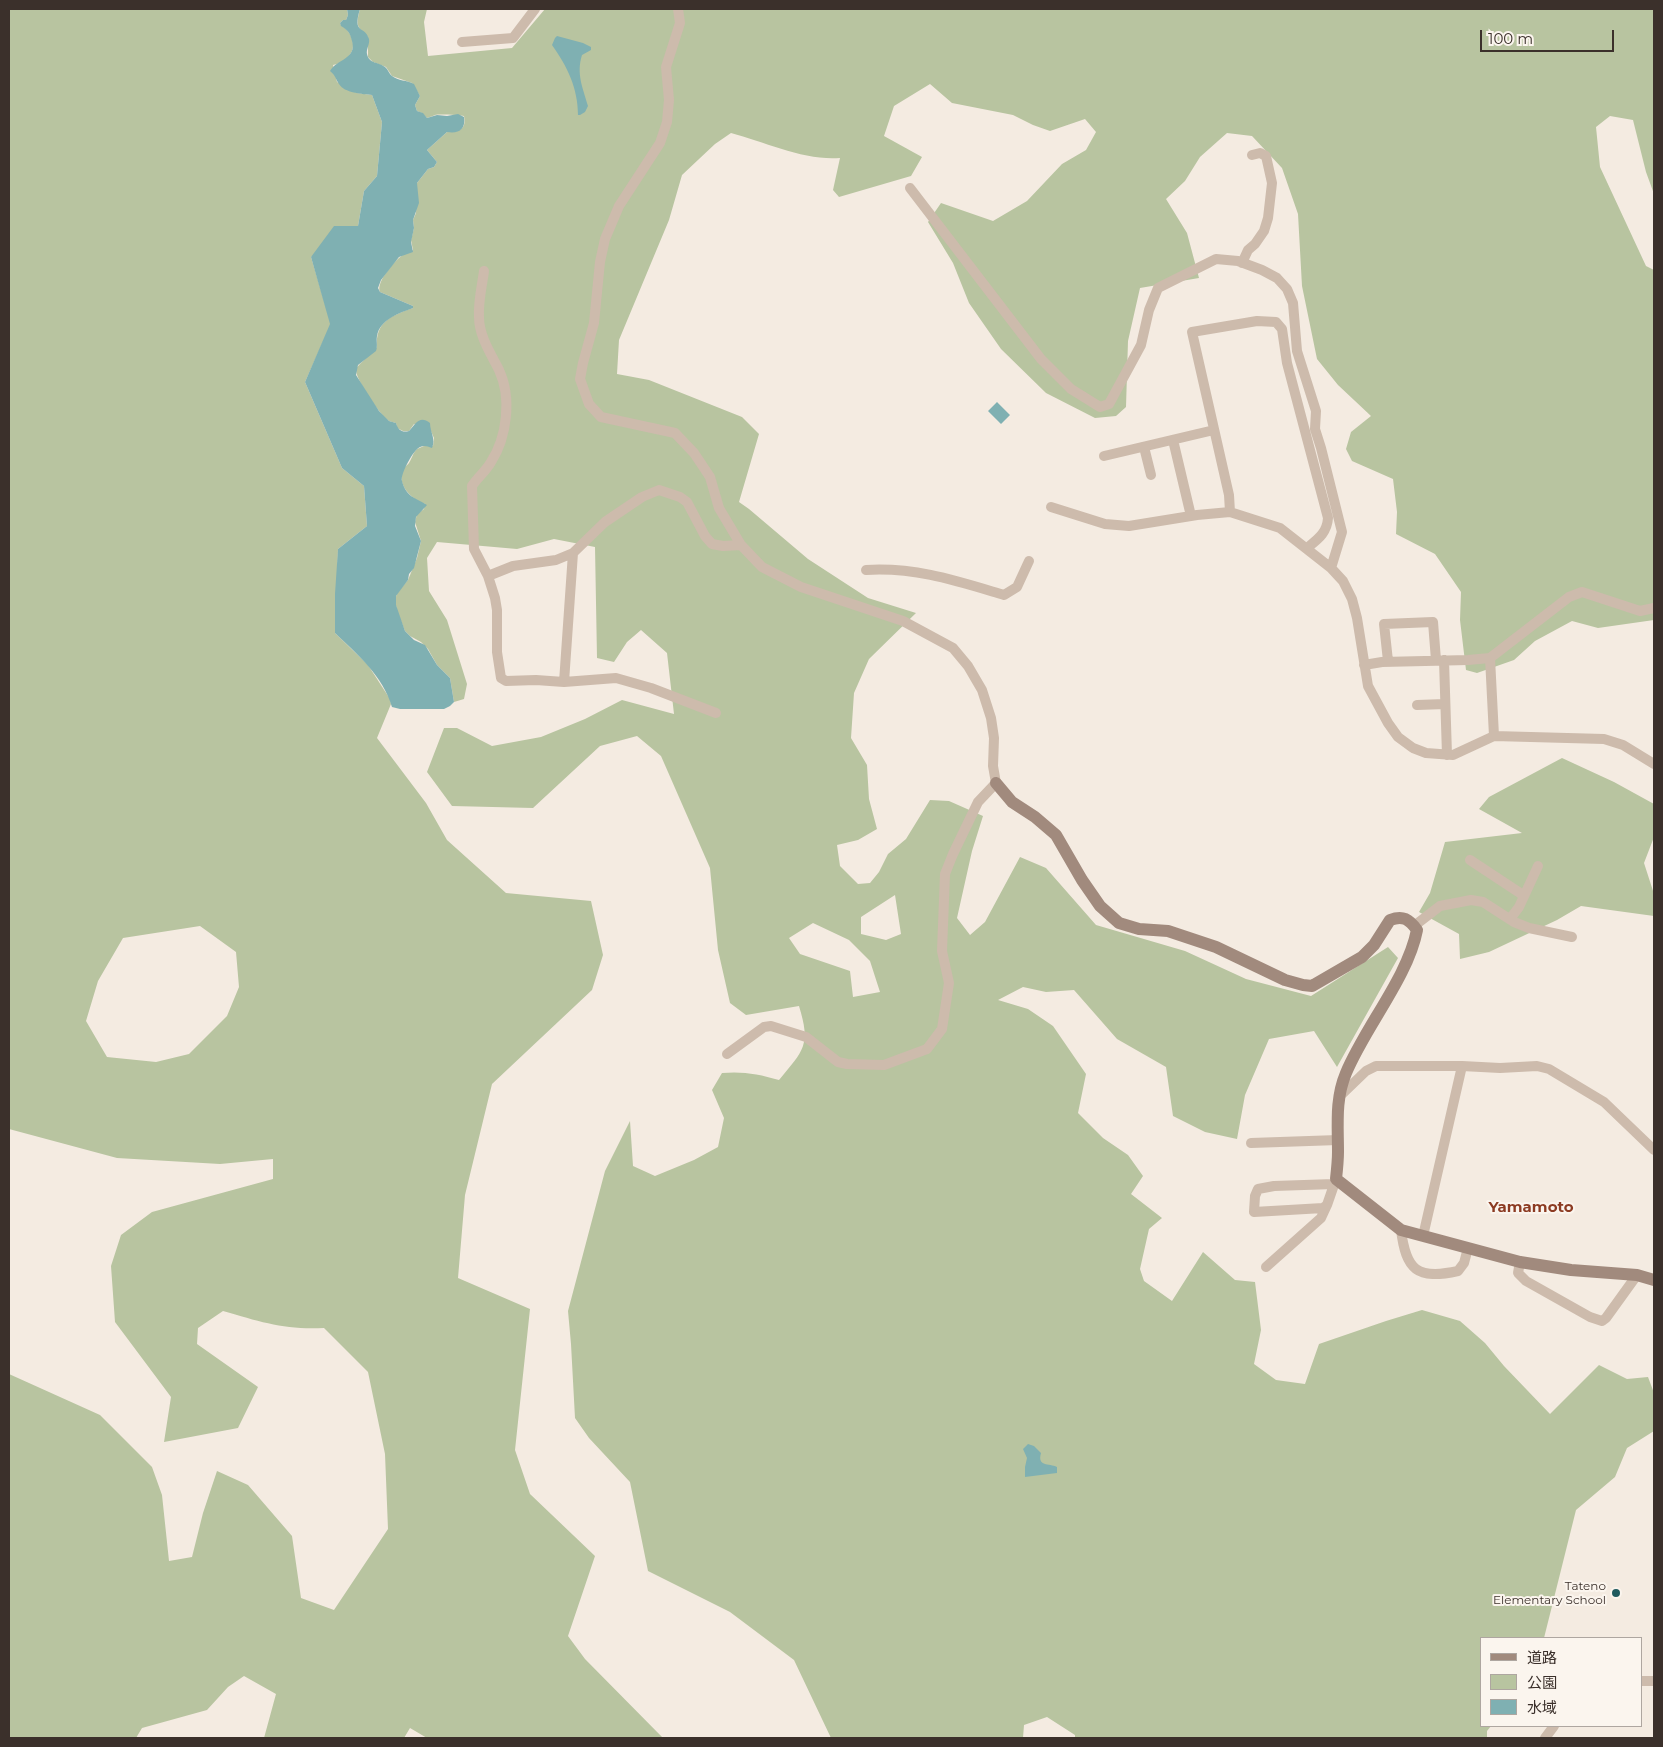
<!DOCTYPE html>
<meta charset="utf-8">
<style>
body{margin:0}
#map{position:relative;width:1663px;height:1747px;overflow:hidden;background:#f4ebe1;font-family:Montserrat,"Noto Sans JP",sans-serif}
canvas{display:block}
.frame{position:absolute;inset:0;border:10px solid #3b302b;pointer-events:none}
.legend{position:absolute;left:1480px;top:1637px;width:162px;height:90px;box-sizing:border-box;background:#fbf5ee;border:1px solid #aea6a0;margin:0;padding:6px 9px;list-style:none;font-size:15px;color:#3b302b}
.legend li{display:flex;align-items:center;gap:10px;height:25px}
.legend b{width:25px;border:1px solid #aea6a0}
.scale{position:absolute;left:1480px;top:30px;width:134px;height:22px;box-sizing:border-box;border:2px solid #3b302b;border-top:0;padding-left:6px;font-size:15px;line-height:18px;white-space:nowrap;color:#3b302b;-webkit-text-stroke:4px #fbf5ee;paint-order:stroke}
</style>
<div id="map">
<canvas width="1663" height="1747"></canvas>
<div class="frame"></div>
<ul class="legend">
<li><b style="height:6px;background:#a18a7d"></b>道路</li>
<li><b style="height:14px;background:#b8c4a0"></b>公園</li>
<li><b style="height:14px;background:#7fb0b2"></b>水域</li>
</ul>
<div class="scale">100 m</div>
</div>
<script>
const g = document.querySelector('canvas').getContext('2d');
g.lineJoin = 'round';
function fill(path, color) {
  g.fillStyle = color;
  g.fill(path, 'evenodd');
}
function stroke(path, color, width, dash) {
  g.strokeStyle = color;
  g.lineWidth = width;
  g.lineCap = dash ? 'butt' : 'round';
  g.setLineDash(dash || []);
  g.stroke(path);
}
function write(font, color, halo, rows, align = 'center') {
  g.font = font + ' Montserrat,sans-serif';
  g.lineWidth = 4;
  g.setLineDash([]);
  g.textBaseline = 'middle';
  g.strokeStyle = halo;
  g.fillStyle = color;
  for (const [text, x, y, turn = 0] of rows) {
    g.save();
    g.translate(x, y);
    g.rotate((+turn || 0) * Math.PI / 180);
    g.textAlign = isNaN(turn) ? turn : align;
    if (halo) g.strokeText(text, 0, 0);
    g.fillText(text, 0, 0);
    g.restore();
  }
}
fill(new Path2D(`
 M 9,9 L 347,9 L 348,15 L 346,20 L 343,20 L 340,23 L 341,25 C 352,32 358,47 348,57 C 345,61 338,64 333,65 L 337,82 L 357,93 L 372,95 L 382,122 L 377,176 L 364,191 L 358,226 L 311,257 L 331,324 L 305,382 L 342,468 L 364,486 L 367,526 L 338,549 L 335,633 L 368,665 L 390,699 L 391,704 L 377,738 L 426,803 L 447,840 L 506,893 L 591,901 L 603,955 L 592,990 L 492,1084 L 465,1195 L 458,1278 L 530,1309 L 515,1450 L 530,1494 L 595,1556 L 568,1636 L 585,1659 L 663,1738 L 427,1738 L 410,1728 L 404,1738 L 264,1738 L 276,1694 L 244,1676 L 228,1687 L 207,1710 L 142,1728 L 136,1738 L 9,1738 L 9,1374 L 100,1415 L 152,1467 L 162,1495 L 169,1561 L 192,1557 L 203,1513 L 217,1471 L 248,1485 L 292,1536 L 301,1598 L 334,1610 L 388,1529 L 385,1454 L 368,1372 L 324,1328 C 285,1330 261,1322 223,1311 L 198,1328 L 197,1344 L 258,1387 L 238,1428 L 164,1442 L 171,1397 L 115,1322 L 111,1266 L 121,1235 L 152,1212 L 273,1179 L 273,1159 L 220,1164 L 117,1158 L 9,1129 ZM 200,926 L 236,952 L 239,987 L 227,1016 L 189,1054 L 156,1062 L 107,1057 L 86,1021 L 98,981 L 123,938 Z
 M 360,9 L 427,9 L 424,22 L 428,56 L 512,48 L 545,9 L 1654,9 L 1654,194 L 1646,172 L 1633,120 L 1610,116 L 1596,127 L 1600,167 L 1646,266 L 1654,270 L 1654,620 L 1598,628 L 1572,621 L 1535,641 L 1514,660 L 1477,673 L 1466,670 L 1460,620 L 1461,592 L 1435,554 L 1396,534 L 1397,512 L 1393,479 L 1352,461 L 1346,449 L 1351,432 L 1371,416 L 1338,385 L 1317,359 L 1302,286 L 1298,214 L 1282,168 L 1252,136 L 1227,133 L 1200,157 L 1185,181 L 1166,199 L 1187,233 L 1199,278 L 1140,288 L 1128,341 L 1126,407 L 1116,416 L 1095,418 L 1046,393 L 1001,349 L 969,303 L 953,263 L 928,222 L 941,203 L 993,221 L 1027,201 L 1062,164 L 1086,150 L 1096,132 L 1085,119 L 1050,131 L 1033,125 L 1013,115 L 952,103 L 930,84 L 894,106 L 884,136 L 922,157 L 911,176 L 839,197 L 833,190 L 840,158 C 805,161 765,142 731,133 L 715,144 L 682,175 L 669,220 L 619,340 L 617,374 L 649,380 L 742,417 L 759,434 L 739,502 L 749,509 L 808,559 L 868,598 L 916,613 L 869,659 L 854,693 L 851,738 L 867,765 L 869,799 L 877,829 L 858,840 L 837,845 L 840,866 L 858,884 L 870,883 L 879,872 L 888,854 L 906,839 L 930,800 L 949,801 L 983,816 L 972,851 L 957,918 L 970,935 L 985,922 L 1020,857 L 1046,868 L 1096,925 L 1185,951 L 1246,979 L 1311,996 L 1388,947 L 1398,958 L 1337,1067 L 1314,1031 L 1269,1039 L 1245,1095 L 1237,1139 L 1205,1132 L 1173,1116 L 1166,1067 L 1117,1039 L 1074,990 L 1046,992 L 1023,987 L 998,1000 L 1028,1009 L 1053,1026 L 1086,1074 L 1078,1113 L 1103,1138 L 1128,1155 L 1143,1176 L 1131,1194 L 1162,1218 L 1149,1229 L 1140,1269 L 1144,1281 L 1172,1301 L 1203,1252 L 1235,1280 L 1255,1282 L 1261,1330 L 1254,1364 L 1276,1380 L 1305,1384 L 1319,1344 L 1386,1321 L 1422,1310 L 1460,1321 L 1485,1343 L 1504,1366 L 1550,1414 L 1599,1365 L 1627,1379 L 1648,1377 L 1654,1393 L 1654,1431 L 1627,1448 L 1615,1477 L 1576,1510 L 1544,1638 L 1482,1638 L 1482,1726 L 1491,1726 L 1487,1731 L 1487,1738 L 1075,1738 L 1075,1735 L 1047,1717 L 1024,1725 L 1023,1738 L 831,1738 L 794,1660 L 730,1612 L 648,1571 L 630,1482 L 589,1438 L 575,1418 L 571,1344 L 568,1311 L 605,1171 L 630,1121 L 633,1166 L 655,1176 L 694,1160 L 718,1147 L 724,1118 L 712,1090 L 722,1073 C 742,1071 759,1074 779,1080 C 804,1050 811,1045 799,1006 L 746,1015 L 730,1003 L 718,950 L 710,868 L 661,756 L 637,736 L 600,746 L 533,808 L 452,806 L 427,772 L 444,728 L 457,728 L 492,746 L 541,737 L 585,719 L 622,700 L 674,714 L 667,653 L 641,630 L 627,642 L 614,662 L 597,658 L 595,547 L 554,539 L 517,549 L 437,542 L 427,558 L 429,591 L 447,620 L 467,684 L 464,699 L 454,702 L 450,678 L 437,665 L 428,649 L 421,642 L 410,636 L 405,631 L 397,611 L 395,600 L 397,593 L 408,580 L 417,558 L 421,541 L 415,522 L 417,514 L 424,509 L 425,504 C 412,500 395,484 404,468 C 405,466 408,465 409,463 C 412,458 413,453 417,449 L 424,446 L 433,446 L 434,438 L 430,429 L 414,424 L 409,431 L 403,431 L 397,428 L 396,423 C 396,423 389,421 389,421 C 381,417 354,377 356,369 C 357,366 373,352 377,347 C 375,321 393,315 413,308 L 413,306 L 380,292 C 376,283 392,264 399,258 C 403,254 409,252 413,250 L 411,240 L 414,228 L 413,220 L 416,213 L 417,183 L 428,169 L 434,167 L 437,162 L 427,150 L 447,132 C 458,132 467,130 464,116 C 461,115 438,114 435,115 C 433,116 430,117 427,118 L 422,113 L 417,111 L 415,105 L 420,96 L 412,83 L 392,76 L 386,67 L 373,62 L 368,57 L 368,37 C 356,26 356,25 360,9 ZM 895,895 L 901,934 L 886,940 L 861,934 L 861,917 ZM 813,923 L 849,940 L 870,961 L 880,992 L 853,997 L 850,971 L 800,954 L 789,938 Z
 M 1562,758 L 1614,782 L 1654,804 L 1654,837 L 1644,863 L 1654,894 L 1654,916 L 1581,906 L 1557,920 L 1489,952 L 1460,959 L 1459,934 L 1419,912 L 1430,893 L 1445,842 L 1522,833 L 1479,809 L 1489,797 Z`), '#b8c4a0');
fill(new Path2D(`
 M 347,9 L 360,9 C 352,35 365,25 369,39 C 370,44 366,49 367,54 C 369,64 379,62 385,67 C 388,69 389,74 392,76 C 398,81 407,80 414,84 L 420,96 L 415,105 L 417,111 L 423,113 L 427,118 L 437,115 L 447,116 L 458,114 L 464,117 C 466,130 458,134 447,132 L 427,150 L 437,162 L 434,167 L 428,169 L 417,183 L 419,203 L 413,220 L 414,228 L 411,242 L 413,252 L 399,257 L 381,280 L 378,288 L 380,292 L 413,306 L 413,308 C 400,313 380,319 377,336 C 376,341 378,346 376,351 L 358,365 L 356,375 L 379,411 L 389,421 L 396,423 C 398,430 402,433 409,431 C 416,423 420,415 430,423 C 430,432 436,439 432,448 C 427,446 424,445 420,447 C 414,449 400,474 402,481 C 406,497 416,498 427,505 L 416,517 L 415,526 L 421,541 L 414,568 L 409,574 L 408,580 L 396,596 L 396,605 L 405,631 L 414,640 L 425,645 L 437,665 L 450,678 L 454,702 L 450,706 L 444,709 L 400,709 L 392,707 C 383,676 357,654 335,633 L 335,594 L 338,549 L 367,526 L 364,486 L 342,468 L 305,382 L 330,324 L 311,257 L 334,226 L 358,226 L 364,191 L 377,176 L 382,122 L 372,95 C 363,94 344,93 339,84 C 335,78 336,76 330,71 C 337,59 357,59 352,41 C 350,33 348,30 341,26 L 340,23 L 343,20 L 346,20 L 348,15 Z
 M 557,36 L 583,43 L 591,47 L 591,50 L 582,55 C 576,74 583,88 588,106 L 585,112 L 580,115 L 578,115 C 578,88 567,66 552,45 L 555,38 Z
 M 997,402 L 1010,415 L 1001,424 L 988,411 Z
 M 1028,1444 L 1034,1446 L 1041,1453 C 1037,1467 1049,1463 1057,1467 L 1057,1473 L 1025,1477 L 1025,1467 L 1027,1458 L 1023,1449 Z`), '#7fb0b2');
stroke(new Path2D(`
 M 678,9 L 680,23 L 666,67 L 669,100 L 667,122 L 660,143 L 619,206 L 605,239 L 600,262 L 594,323 L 583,363 L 580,379 L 589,404 L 601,417 L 675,433 L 694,453 L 710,477 L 719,508 L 741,545 L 762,567 L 801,587 L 903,621 L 953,648 L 968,666 L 982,690 L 991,718 L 994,738 L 993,766 L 996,783 L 978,802 L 953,854 L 945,874 L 942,951 L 949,983 L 942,1029 L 927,1049 L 884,1065 L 847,1064 L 838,1062 L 806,1037 L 771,1026 L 764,1027 L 727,1054
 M 462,42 L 513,38 L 535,9
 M 910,188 L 1041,359 L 1071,389 L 1100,407 L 1109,404 L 1141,345 L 1149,310 L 1158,288 L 1216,259 L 1238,261 L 1262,270 L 1277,278 L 1287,289 L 1293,303 L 1297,351 L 1316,411 L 1315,429 L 1321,448 L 1342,532 L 1331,568
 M 1242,263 L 1248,250 L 1255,244 L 1264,231 L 1268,218 L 1272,183 L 1266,156 L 1260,153 L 1252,155
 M 484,271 C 482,286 478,302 479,317 C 479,336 491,354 499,370 C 512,398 507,437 491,462 C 486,471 477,478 472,486 L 474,549 L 488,576 L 495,598 L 497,610 L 497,652 L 501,678 L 506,681 L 536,680 L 564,682 L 616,678 L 651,688 L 716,713
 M 1173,440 L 1191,516
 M 1144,447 L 1151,475
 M 1104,456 L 1214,430
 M 1051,507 L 1105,524 L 1129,526 L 1197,515 L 1230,512 L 1280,528 L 1331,568 L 1343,581 L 1352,599 L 1357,618 L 1368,686 L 1388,723 L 1398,737 L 1413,748 L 1426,753 L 1453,755 L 1494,736 L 1604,739 L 1623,745 L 1654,764
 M 1230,512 L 1229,495 L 1192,332 L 1257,321 L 1276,322 L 1282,329 L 1287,363 L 1328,518 C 1327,533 1318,539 1307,548
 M 866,570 C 916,567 957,581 1004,595 L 1017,587 L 1029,561
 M 488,576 L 513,566 L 556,560 L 573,553 L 605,522 L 642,497 L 659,490 L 680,497 L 687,502 L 705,536 L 712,544 L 723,546 L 741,545
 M 1490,658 L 1494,736
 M 1444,660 L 1447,755
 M 1388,661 L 1384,624 L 1433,622 L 1436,660
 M 1364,665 L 1382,662 L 1468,660 L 1490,658 L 1569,597 L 1582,592 L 1640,611 L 1654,608
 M 564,682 L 573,553
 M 1417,705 L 1445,704
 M 1470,860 L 1523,895
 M 1510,919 L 1519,907 L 1538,866
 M 1414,926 L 1440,906 L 1471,900 L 1483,902 L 1514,922 L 1529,928 L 1572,937
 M 1339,1097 L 1366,1071 L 1376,1066 L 1462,1066 L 1500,1068 L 1537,1066 L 1549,1069 L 1604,1102 L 1654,1150
 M 1251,1143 L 1338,1140
 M 1334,1184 L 1274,1186 L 1258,1189 L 1255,1196 L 1254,1212 L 1323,1208 L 1327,1205 L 1336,1179
 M 1401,1230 C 1406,1270 1417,1280 1458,1271 L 1464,1263 L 1468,1248
 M 1423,1236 L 1462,1066
 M 1520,1262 L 1518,1273 L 1526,1281 L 1590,1317 L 1602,1321 L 1606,1318 L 1637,1275
 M 1266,1267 L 1321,1218 L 1327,1205
 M 1642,1681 L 1654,1681
 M 1545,1738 L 1554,1726`), '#cdbbac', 10);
stroke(new Path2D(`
 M 996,783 L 1012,802 L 1035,817 L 1056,835 L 1082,880 L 1100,906 L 1119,923 L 1139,929 L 1168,931 L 1216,947 L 1285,980 L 1303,985 L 1312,986 L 1362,957 L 1374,945 L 1390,920 C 1403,915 1409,919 1417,930 C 1408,977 1365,1027 1346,1073 C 1335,1099 1338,1125 1338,1152 C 1338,1161 1337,1170 1336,1179 L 1401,1230 L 1520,1262 L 1571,1270 L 1637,1275 L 1654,1280`), '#a18a7d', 12);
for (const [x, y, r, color] of [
 [1616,1593,5,"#1f5a5e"]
]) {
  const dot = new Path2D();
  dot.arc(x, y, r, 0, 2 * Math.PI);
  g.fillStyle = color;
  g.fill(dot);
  stroke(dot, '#fbf5ee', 2);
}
write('12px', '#3b302b', '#fbf5ee', [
 ["Tateno",1606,1586],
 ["Elementary School",1606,1600]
], 'right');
write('bold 15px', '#8c3b22', '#fbf5ee', [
 ["Yamamoto",1531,1208]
]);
</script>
